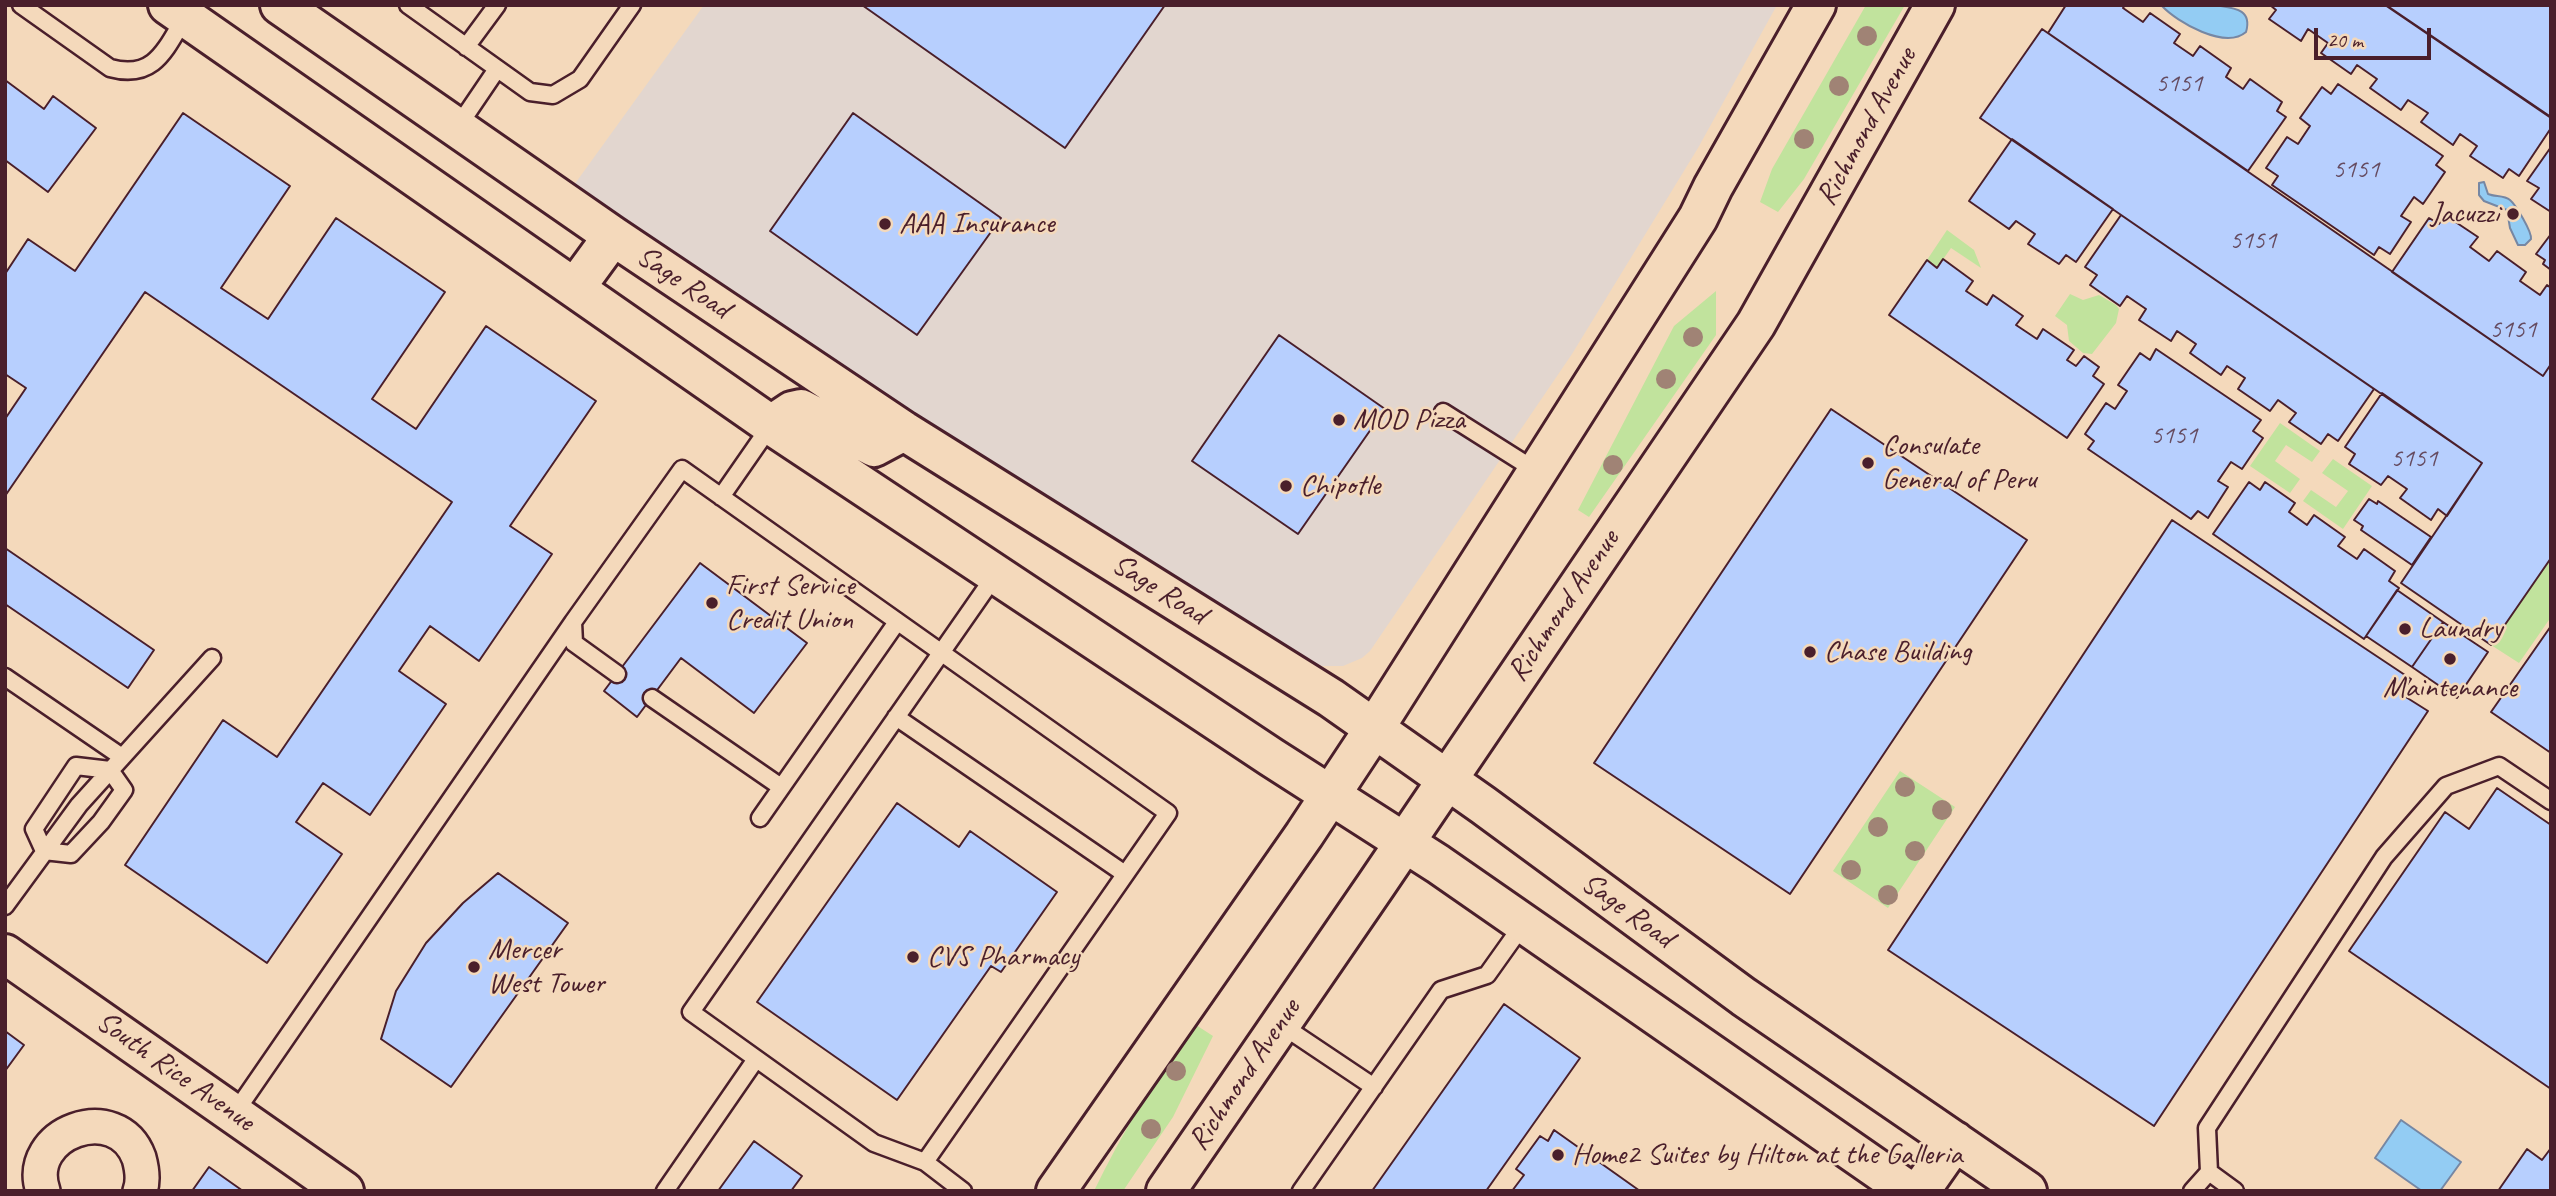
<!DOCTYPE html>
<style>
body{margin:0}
#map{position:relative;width:2556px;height:1196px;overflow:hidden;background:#f4d9bb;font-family:Caveat,sans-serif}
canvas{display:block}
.frame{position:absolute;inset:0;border:7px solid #4a1f2b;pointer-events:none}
.scale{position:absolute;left:2314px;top:28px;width:117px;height:32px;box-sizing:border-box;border:4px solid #4a1f2b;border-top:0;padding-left:9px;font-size:21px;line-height:24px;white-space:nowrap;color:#4a1f2b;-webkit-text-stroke:5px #f4d9bb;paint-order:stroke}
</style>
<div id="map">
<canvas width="2556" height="1196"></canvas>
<div class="frame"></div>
<div class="scale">20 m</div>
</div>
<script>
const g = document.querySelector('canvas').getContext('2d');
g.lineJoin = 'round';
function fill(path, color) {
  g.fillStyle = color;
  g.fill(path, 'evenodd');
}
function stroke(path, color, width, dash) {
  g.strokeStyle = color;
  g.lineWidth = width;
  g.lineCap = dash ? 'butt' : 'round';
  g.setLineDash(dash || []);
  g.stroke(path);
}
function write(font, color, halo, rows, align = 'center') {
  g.font = font + ' Caveat,sans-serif';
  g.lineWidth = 5;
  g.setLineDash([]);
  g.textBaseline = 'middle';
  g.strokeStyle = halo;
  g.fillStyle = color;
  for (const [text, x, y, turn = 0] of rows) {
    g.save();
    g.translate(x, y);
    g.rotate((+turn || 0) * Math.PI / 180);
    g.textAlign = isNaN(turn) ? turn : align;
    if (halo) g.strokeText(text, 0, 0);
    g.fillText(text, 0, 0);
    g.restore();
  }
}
fill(new Path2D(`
 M 704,5 L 1777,5 L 1698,148 L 1572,354 L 1370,651 L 1362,658 L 1343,666 L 1322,666 L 1303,658 L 1070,509 L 898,403 L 682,261 L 574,185 Z`), '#e2d6cf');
fill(new Path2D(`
 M 1866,5 L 1905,5 L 1804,179 L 1778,212 L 1760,202 L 1772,169 Z
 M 1947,230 L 1974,250 L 1981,268 L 1951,248 L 1937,268 L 1927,260 Z
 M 1716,291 L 1716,335 L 1589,517 L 1578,510 L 1674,326 Z
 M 2070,294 L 2083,300 L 2099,295 L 2116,305 L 2119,309 L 2116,323 L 2092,354 L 2083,353 L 2069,341 L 2067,325 L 2055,316 Z
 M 2280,423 L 2320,451 L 2312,462 L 2286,445 L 2275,461 L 2300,479 L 2290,493 L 2250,466 Z
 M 2333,459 L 2372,486 L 2343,529 L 2303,501 L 2311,490 L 2336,507 L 2348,491 L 2322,473 Z
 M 2551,558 L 2551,617 L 2519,663 L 2491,645 Z
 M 1900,771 L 1955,807 L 1888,908 L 1833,871 Z
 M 1196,1025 L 1213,1036 L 1173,1117 L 1123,1191 L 1094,1191 C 1122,1133 1156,1075 1196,1025 Z`), '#c1e39d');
const water = new Path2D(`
 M 2215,5 C 2232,8 2253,8 2246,32 C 2225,50 2177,22 2162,6 Z
 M 2484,182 L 2488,194 C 2495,197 2504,195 2510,200 C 2516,205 2532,232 2531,239 L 2525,245 L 2518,245 L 2510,228 L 2507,210 L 2484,201 L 2479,195 L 2479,183 Z
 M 2401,1120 L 2461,1162 L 2440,1191 L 2422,1191 L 2375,1158 Z`);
fill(water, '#93ccf3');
stroke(water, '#7687a3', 2);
const building = new Path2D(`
 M 862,5 L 1165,5 L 1065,148 Z
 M 2066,5 L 2125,5 L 2123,8 L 2143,22 L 2150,13 L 2180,34 L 2174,43 L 2193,56 L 2200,46 L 2231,68 L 2226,77 L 2243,89 L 2250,79 L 2282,102 L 2277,111 L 2286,117 L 2248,171 L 2048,33 Z
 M 2270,5 L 2386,5 L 2551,117 L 2551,128 L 2519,176 L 2509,169 L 2503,178 L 2470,156 L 2477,146 L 2460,134 L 2453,145 L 2421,122 L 2428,113 L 2408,100 L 2401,110 L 2370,88 L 2377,79 L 2357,65 L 2351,74 L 2321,53 L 2328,43 L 2308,29 L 2301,41 L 2269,19 L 2276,10 Z
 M 2385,5 L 2551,5 L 2551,118 Z
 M 2042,29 L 2543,376 L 2551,364 L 2551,558 L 2491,645 L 2401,583 L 2482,463 L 1980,118 Z
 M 5,80 L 44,109 L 53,96 L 96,128 L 48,192 L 5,160 Z
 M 2338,84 L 2443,156 L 2436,165 L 2445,172 L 2423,204 L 2414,197 L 2401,216 L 2411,222 L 2390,254 L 2379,247 L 2374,255 L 2272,185 L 2278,176 L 2266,168 L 2287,137 L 2298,144 L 2310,126 L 2300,118 L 2322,87 L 2331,94 Z
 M 183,113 L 290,186 L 221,288 L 268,319 L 336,218 L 445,292 L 372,399 L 416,429 L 486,326 L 596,401 L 510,526 L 552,554 L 479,661 L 430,626 L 399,671 L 446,704 L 370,815 L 323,783 L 296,822 L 342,854 L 267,963 L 125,865 L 223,720 L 277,757 L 452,502 L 145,292 L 5,496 L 5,419 L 26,388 L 5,374 L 5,274 L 28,239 L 75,271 Z
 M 853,113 L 1001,218 L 917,335 L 770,231 Z
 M 2012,139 L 2113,209 L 2076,262 L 2066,255 L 2059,264 L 2028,244 L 2035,234 L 2016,221 L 2009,229 L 1969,201 Z
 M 2551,147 L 2551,212 L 2531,199 L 2539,188 L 2527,181 Z
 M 2121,215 L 2374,389 L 2338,441 L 2328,434 L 2321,444 L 2289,422 L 2296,413 L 2278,400 L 2270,411 L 2238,389 L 2245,378 L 2227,366 L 2221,375 L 2190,353 L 2196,344 L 2177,331 L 2171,341 L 2139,320 L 2146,309 L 2127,296 L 2120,306 L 2090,285 L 2097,275 L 2085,267 Z
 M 2445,215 L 2478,237 L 2470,247 L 2489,261 L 2497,251 L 2526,272 L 2520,281 L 2540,295 L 2547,285 L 2551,288 L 2551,364 L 2543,376 L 2392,272 L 2429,218 L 2439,224 Z
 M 2551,234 L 2551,270 L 2543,264 L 2545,260 L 2536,254 Z
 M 1943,259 L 1973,281 L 1966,291 L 1987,305 L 1993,295 L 2023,316 L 2016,325 L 2037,339 L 2043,329 L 2074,350 L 2067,360 L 2076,366 L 2084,356 L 2099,367 L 2093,376 L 2104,384 L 2067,438 L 1889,315 L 1927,260 L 1937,268 Z
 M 1279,335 L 1385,409 L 1298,534 L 1192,461 Z
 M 2156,349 L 2261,420 L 2253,431 L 2263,438 L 2242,469 L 2231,462 L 2218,481 L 2228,487 L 2208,518 L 2198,511 L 2191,519 L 2088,449 L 2094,441 L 2085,434 L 2106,403 L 2115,409 L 2127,391 L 2118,385 L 2140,353 L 2150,360 Z
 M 2382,393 L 2482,463 L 2447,516 L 2438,509 L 2431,520 L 2400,498 L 2407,489 L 2388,476 L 2381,485 L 2349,464 L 2355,454 L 2345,447 Z
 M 1831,409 L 2027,540 L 1790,894 L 1594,763 Z
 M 2249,482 L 2260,490 L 2265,482 L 2295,503 L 2289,512 L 2307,525 L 2314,515 L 2345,537 L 2338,546 L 2357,559 L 2364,549 L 2395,571 L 2389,581 L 2399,588 L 2364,639 L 2213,534 Z
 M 2369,499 L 2377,504 L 2378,501 L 2431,537 L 2412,565 L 2361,530 L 2363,526 L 2354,520 Z
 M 2172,520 L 2411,679 L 2401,694 L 2428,711 L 2154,1126 L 1888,950 Z
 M 5,548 L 154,650 L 128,688 L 5,604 Z
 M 700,563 L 807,643 L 754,713 L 681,658 L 637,717 L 604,691 Z
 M 2397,590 L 2443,622 L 2412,667 L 2366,636 Z
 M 2443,622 L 2488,652 L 2457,698 L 2412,667 Z
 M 2551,626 L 2551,753 L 2491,712 Z
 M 2497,788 L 2551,825 L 2551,1089 L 2349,951 L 2445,812 L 2469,829 Z
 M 897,803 L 959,847 L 970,831 L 1057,892 L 1001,972 L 991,966 L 897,1100 L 757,1002 Z
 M 498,873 L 568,923 L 451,1087 L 381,1039 L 396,991 L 426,943 L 463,903 Z
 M 1504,1004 L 1580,1058 L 1486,1191 L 1372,1191 Z
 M 5,1031 L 24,1045 L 5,1071 Z
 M 1554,1130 L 1640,1191 L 1512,1191 L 1524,1175 L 1516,1169 L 1540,1136 L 1548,1141 Z
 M 754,1141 L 802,1176 L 791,1191 L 718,1191 Z
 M 2551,1148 L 2551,1191 L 2498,1191 L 2527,1149 L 2542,1160 Z
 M 209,1167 L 243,1191 L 192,1191 Z`);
fill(building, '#b7cffe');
stroke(building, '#4a1f2b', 2);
const service = new Path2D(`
 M 21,5 L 110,68 C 154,80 165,50 185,17
 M 408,5 L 530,92 L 553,95 L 580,79 L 632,5
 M 466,47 L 497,5
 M 457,128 L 497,69
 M 1443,412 L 1538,472
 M 721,497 L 771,425
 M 617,674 L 574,643 L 573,622 L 682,469 L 1168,813 L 925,1162
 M 5,677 L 122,757
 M 652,698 L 781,787
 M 896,717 L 1125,874
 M 76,766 L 110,770 L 124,790 L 101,822 L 71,854 L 44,851 L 34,829 Z
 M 760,818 L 897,622
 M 5,906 L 79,805 L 212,658
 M 1280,1024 L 1374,1087
 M 234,1114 L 573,622
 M 665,1191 L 756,1059
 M 963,1191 L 925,1162 L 874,1143 L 691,1012 L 996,574
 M 1301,1191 L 1441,990 L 1487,975 L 1524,923
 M 2192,1191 L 2209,1172
 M 2235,1191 L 2209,1172 L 2207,1128 L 2384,857 L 2446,786 L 2499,766 L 2551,801`);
const minor = new Path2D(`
 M 43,1191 C 23,1133 117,1098 139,1158 C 142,1169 144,1180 140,1191`);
const tertiary = new Path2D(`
 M 5,954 L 344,1191`);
const secondary = new Path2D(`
 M 168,5 L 771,425 L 1271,757 L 1438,864 L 1909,1191
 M 280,5 L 613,236 L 904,431 L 1331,698 L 1483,805 L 1744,997 L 2027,1191
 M 575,288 L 613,236
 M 771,425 L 792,411 L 801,409 L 874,447 L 904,431
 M 1056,1191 L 1304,835 L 1374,729 L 1698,218 L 1713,187 L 1816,5
 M 1166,1191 L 1376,885 L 1756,324 L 1935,5
 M 1920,1191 L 1955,1141`);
stroke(service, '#4a1f2b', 21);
stroke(minor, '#4a1f2b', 38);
stroke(tertiary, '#4a1f2b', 44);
stroke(secondary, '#4a1f2b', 44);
stroke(service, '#f4d9bb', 16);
stroke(minor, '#f4d9bb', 33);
stroke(tertiary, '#f4d9bb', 38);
stroke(secondary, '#f4d9bb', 38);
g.fillStyle = '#a08375';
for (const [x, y] of [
 [1867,36],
 [1839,86],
 [1804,139],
 [1693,337],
 [1666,379],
 [1613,465],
 [1905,787],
 [1942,810],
 [1878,827],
 [1915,851],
 [1851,870],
 [1888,895],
 [1176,1071],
 [1151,1129]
]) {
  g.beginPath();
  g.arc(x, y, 10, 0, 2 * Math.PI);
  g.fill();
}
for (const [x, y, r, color] of [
 [2513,214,7,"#4a1f2b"],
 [885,224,7,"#4a1f2b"],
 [1339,420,7,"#4a1f2b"],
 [1868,463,7,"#4a1f2b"],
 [1286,486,7,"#4a1f2b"],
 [712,603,7,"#4a1f2b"],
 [2405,629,7,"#4a1f2b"],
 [1810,652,7,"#4a1f2b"],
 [2450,659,7,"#4a1f2b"],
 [913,957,7,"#4a1f2b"],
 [474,967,7,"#4a1f2b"],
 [1558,1155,7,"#4a1f2b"]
]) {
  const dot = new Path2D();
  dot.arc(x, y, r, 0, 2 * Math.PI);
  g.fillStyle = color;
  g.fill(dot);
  stroke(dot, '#f4d9bb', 2.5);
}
write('26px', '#654b60', null, [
 ["5151",2179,84],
 ["5151",2356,170],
 ["5151",2253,241],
 ["5151",2513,330],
 ["5151",2174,436],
 ["5151",2414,459]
]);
write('30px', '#4a1f2b', '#f4d9bb', [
 ["Richmond Avenue",1867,127,-61],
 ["Sage Road",683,283,34],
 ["Sage Road",1159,590,32],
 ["Richmond Avenue",1564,606,-56],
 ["Sage Road",1627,911,36],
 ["South Rice Avenue",175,1072,35],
 ["Richmond Avenue",1245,1075,-56]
]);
write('30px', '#4a1f2b', '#f4d9bb', [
 ["Jacuzzi",2499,214,"right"],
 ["AAA Insurance",899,224],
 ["MOD Pizza",1353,420],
 ["Consulate",1882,446],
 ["General of Peru",1882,480],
 ["Chipotle",1300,486],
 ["First Service",726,586],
 ["Credit Union",726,620],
 ["Laundry",2419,629],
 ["Chase Building",1824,652],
 ["Maintenance",2450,688,"center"],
 ["Mercer",488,950],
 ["West Tower",488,984],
 ["CVS Pharmacy",927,957],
 ["Home2 Suites by Hilton at the Galleria",1572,1155]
], 'left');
</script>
